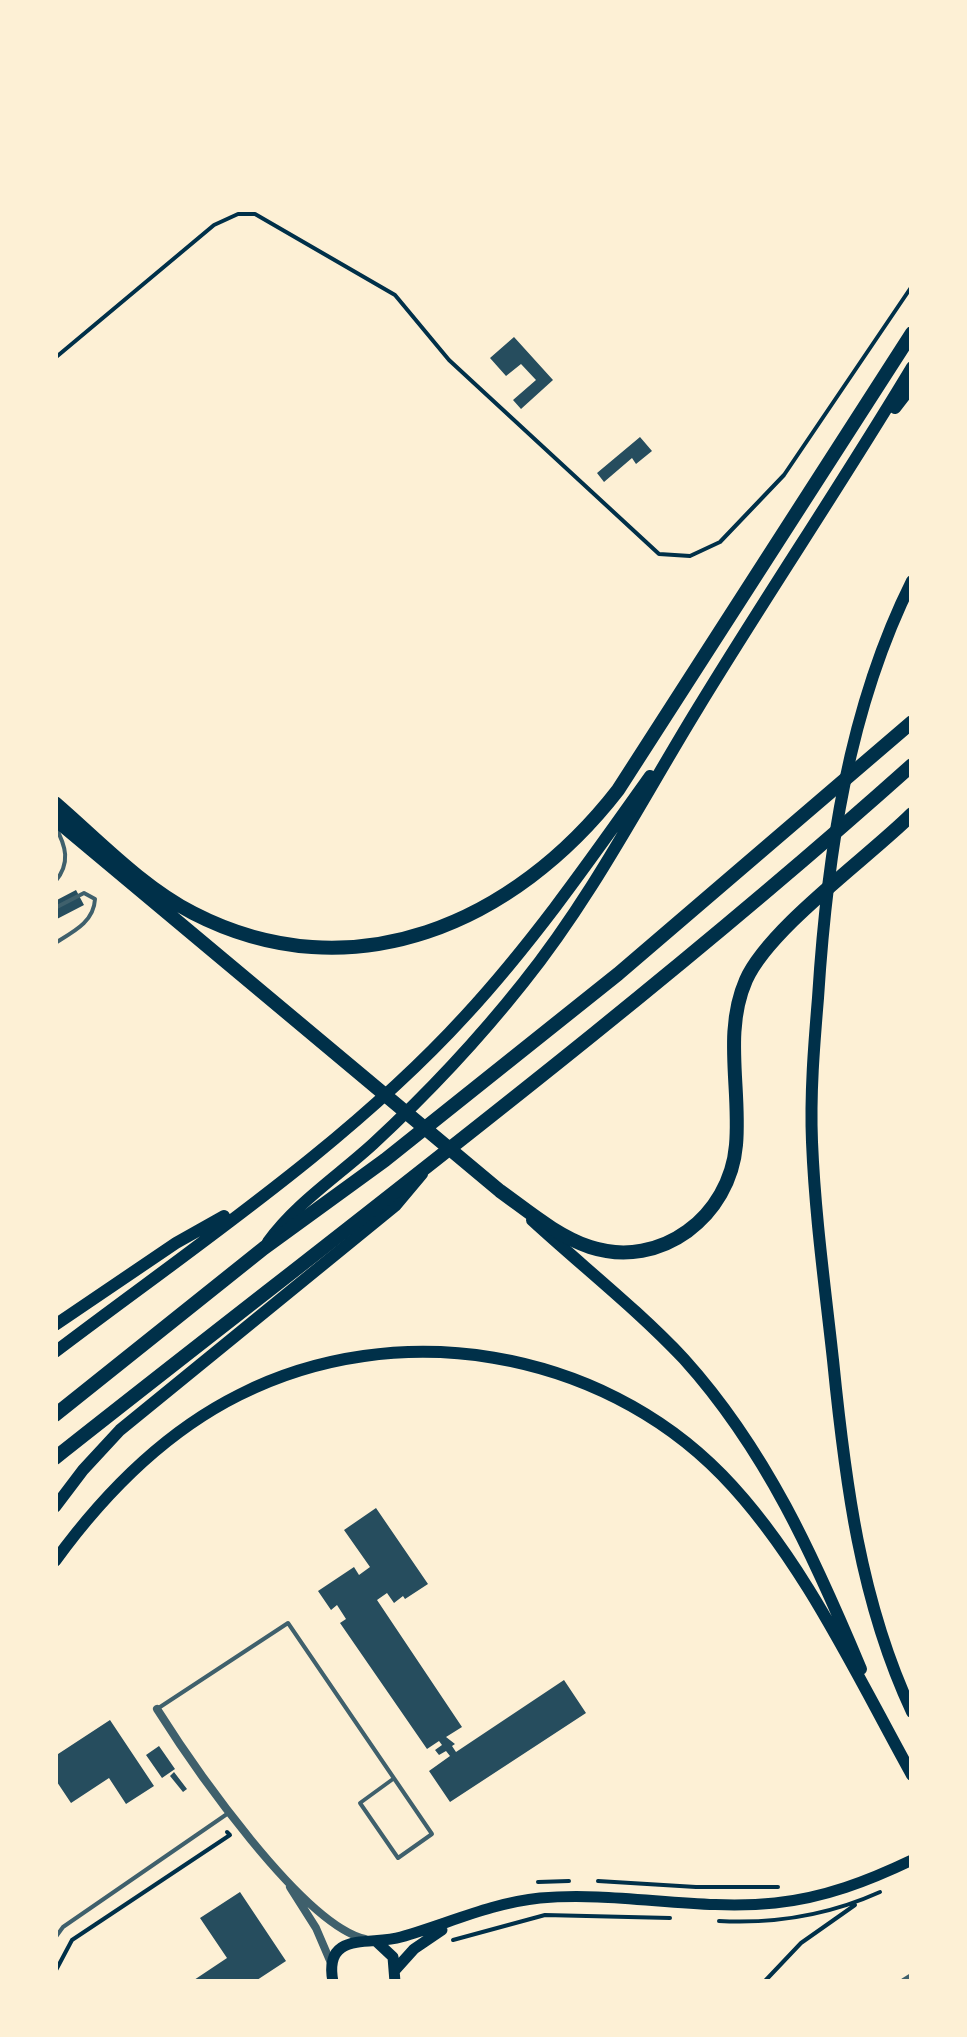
<!DOCTYPE html>
<style>
body{margin:0}
#map{position:relative;width:967px;height:2037px;overflow:hidden;background:#fdf0d5;font-family:"IBM Plex Serif",serif}
canvas{display:block}
.frame{position:absolute;inset:0;border:58px solid #fdf0d5;pointer-events:none}
</style>
<div id="map">
<canvas width="967" height="2037"></canvas>
<div class="frame"></div>
</div>
<script>
const g = document.querySelector('canvas').getContext('2d');
g.lineJoin = 'round';
function fill(path, color) {
  g.fillStyle = color;
  g.fill(path, 'evenodd');
}
function stroke(path, color, width, dash) {
  g.strokeStyle = color;
  g.lineWidth = width;
  g.lineCap = dash ? 'butt' : 'round';
  g.setLineDash(dash || []);
  g.stroke(path);
}
fill(new Path2D(`
 M 514,337 L 553,380 L 521,409 L 513,400 L 536,380 L 521,364 L 506,376 L 490,358 Z
 M 640,437 L 652,451 L 636,464 L 632,458 L 604,482 L 597,473 Z
 M 76,890 L 84,905 L 55,920 L 55,901 Z
 M 376,1508 L 428,1584 L 405,1599 L 403,1596 L 394,1603 L 387,1593 L 377,1600 L 462,1727 L 446,1737 L 455,1744 L 452,1746 L 456,1752 L 564,1680 L 586,1713 L 450,1802 L 429,1771 L 450,1756 L 446,1751 L 439,1755 L 435,1750 L 442,1745 L 439,1741 L 427,1749 L 340,1623 L 346,1619 L 337,1605 L 331,1610 L 318,1591 L 354,1567 L 359,1575 L 370,1567 L 344,1530 Z
 M 110,1720 L 154,1786 L 126,1804 L 109,1778 L 71,1803 L 55,1779 L 55,1756 Z
 M 159,1746 L 175,1769 L 162,1778 L 146,1755 Z
 M 174,1772 L 187,1789 L 183,1792 L 170,1776 Z
 M 240,1892 L 286,1961 L 254,1982 L 191,1982 L 227,1958 L 200,1918 Z`), '#264d5e');
stroke(new Path2D(`
 M 55,358 L 214,225 L 238,214 L 255,214 L 395,295 L 449,360 L 659,554 L 690,556 L 720,542 L 784,475 L 912,286
 M 598,1881 L 696,1887 L 778,1887
 M 538,1882 L 569,1881
 M 719,1921 C 775,1924 829,1915 880,1892
 M 453,1940 L 545,1915 L 670,1918
 M 55,1972 L 72,1940 L 230,1835 L 227,1832
 M 764,1982 L 801,1943 L 855,1905`), '#003049', 4);
stroke(new Path2D(`
 M 55,826 C 66,846 71,863 55,882
 M 55,908 L 84,893 L 95,899 C 94,922 73,932 55,943
 M 157,1709 L 288,1623 L 432,1834 L 398,1858 L 360,1803 L 393,1779
 M 55,1938 L 63,1927 L 227,1814`), '#3f606c', 4);
stroke(new Path2D(`
 M 157,1709 C 193,1766 302,1924 365,1939
 M 290,1887 L 316,1928 L 331,1963
 M 904,1982 L 912,1977`), '#3f606c', 8);
stroke(new Path2D(`
 M 377,1942 L 393,1957 L 395,1982
 M 396,1969 L 414,1949 L 442,1930
 M 333,1982 C 323,1930 371,1946 401,1937 C 447,1924 491,1903 540,1898 C 618,1891 697,1911 775,1903 C 824,1898 868,1881 912,1860`), '#003049', 11);
stroke(new Path2D(`
 M 895,408 L 912,386
 M 912,581 C 848,709 827,856 818,998 C 814,1046 810,1094 812,1142 C 815,1215 825,1287 833,1360 C 845,1480 860,1601 912,1712
 M 532,1220 C 582,1266 637,1309 684,1359 C 766,1450 814,1557 861,1669
 M 268,1242 C 295,1204 338,1176 373,1144 C 427,1094 477,1041 523,983 C 592,897 641,801 698,708 C 768,593 843,482 912,367
 M 55,1325 L 176,1243 L 224,1216
 M 55,1352 C 192,1248 349,1143 465,1016 C 534,941 591,859 650,776
 M 55,1507 L 83,1470 L 120,1430 L 396,1205 L 422,1174
 M 55,1561 C 103,1495 165,1432 239,1395 C 397,1315 599,1349 722,1475 C 802,1557 857,1676 912,1775`), '#003049', 12);
stroke(new Path2D(`
 M 55,803 C 99,841 141,886 193,913 C 352,995 515,923 618,790 L 912,333
 M 55,819 L 500,1191 C 528,1211 557,1236 590,1247 C 661,1270 730,1216 736,1145 C 741,1090 723,1032 746,980 C 769,928 869,857 912,814
 M 55,1415 L 264,1248 L 385,1160 L 618,974 L 912,722
 M 55,1458 C 343,1230 638,1010 912,765`), '#003049', 14);
</script>
